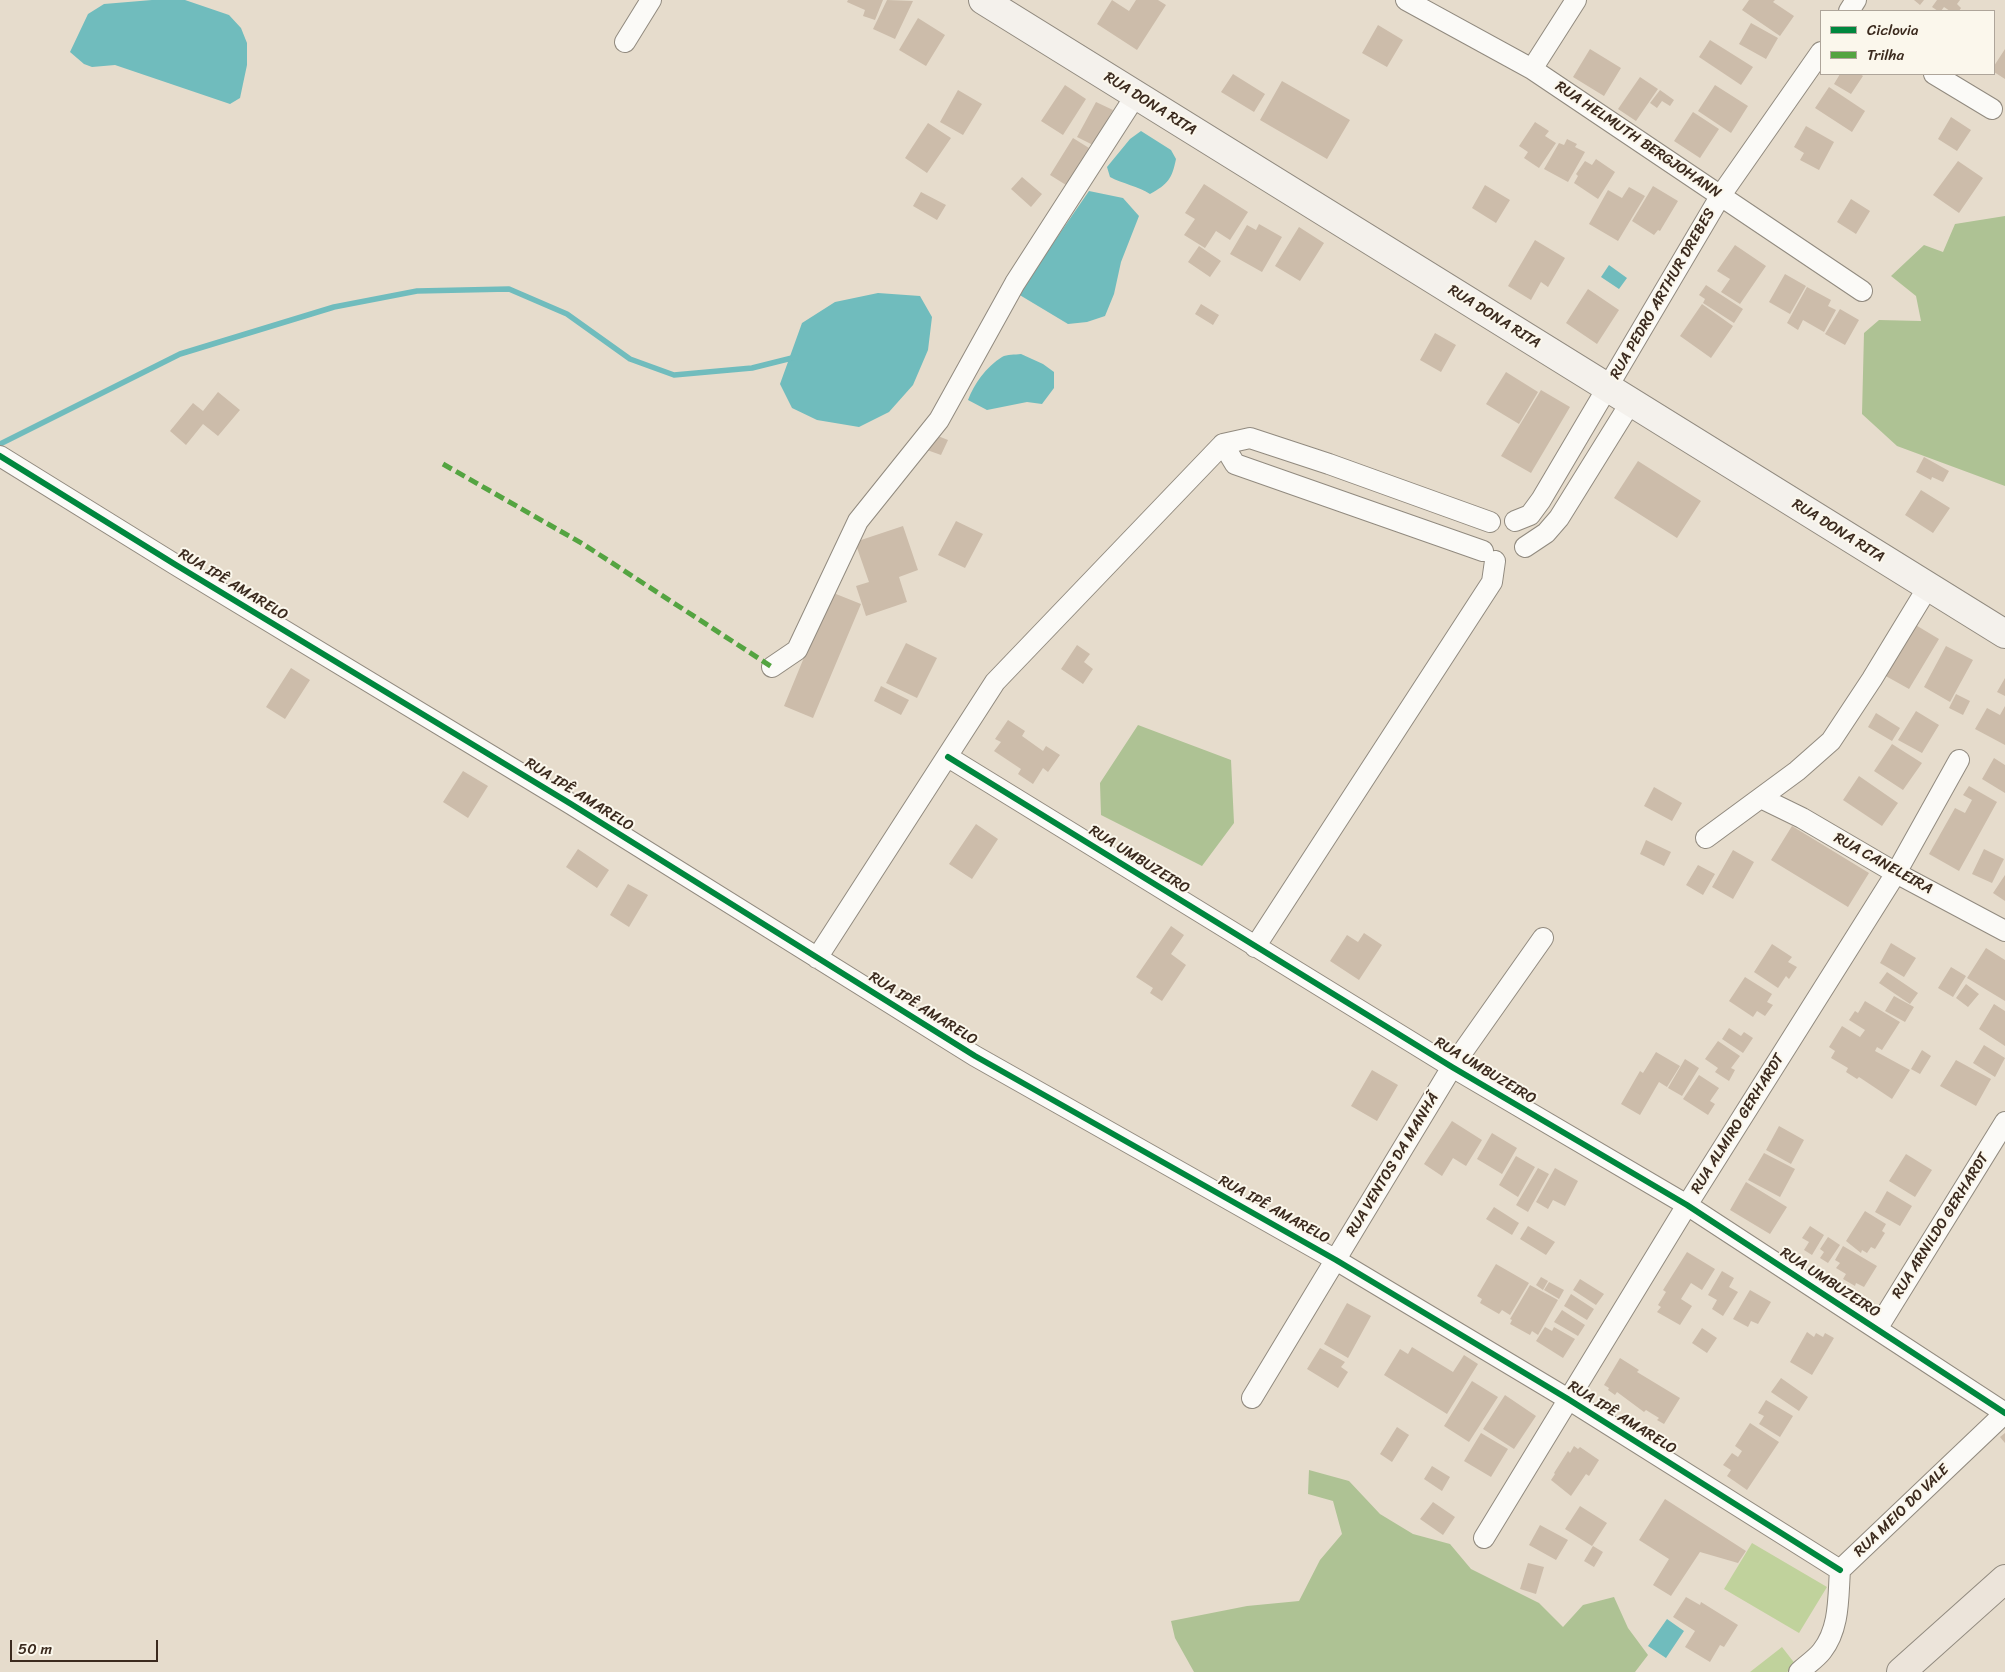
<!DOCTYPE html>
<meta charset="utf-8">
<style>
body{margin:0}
#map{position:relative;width:2005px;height:1672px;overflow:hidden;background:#e6dccc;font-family:Sriracha,sans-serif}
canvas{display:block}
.legend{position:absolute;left:1820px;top:10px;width:175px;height:65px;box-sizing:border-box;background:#fbf7ec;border:1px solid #aea59a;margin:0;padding:6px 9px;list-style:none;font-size:15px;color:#3b2a1e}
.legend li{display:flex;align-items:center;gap:10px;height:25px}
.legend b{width:25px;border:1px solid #aea59a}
.scale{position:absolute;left:10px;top:1640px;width:148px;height:22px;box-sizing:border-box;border:2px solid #3b2a1e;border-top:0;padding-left:6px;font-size:15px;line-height:18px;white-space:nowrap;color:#3b2a1e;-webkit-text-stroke:4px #fbf7ec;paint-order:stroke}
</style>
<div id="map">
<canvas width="2005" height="1672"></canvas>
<ul class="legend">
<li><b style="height:6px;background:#00873e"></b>Ciclovia</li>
<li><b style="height:6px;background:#54a441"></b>Trilha</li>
</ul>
<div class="scale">50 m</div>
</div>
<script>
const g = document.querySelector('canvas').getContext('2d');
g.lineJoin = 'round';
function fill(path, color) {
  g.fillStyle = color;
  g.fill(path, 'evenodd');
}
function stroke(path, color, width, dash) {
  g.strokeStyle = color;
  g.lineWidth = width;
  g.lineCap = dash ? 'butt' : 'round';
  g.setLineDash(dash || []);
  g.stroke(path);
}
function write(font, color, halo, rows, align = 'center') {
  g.font = font + ' Sriracha,sans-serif';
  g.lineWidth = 4;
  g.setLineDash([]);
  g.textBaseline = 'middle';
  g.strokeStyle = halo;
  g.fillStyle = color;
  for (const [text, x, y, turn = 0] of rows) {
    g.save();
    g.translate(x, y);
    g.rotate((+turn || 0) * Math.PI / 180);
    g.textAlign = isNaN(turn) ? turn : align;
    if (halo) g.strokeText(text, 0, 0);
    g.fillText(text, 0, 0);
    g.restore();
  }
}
fill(new Path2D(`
 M 1752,1543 L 1827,1587 L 1799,1633 L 1724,1589 Z
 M 1782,1647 L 1796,1665 L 1787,1672 L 1750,1672 Z`), '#c0d29c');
fill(new Path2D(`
 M 2005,216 L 2005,486 L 1897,446 L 1862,414 L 1864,333 L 1879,320 L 1921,321 L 1916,296 L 1891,276 L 1924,245 L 1943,252 L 1955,224 Z
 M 1138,725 L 1231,760 L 1234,823 L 1202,866 L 1101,815 L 1100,783 Z
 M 1309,1470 L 1349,1481 L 1380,1514 L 1413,1534 L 1450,1544 L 1471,1569 L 1539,1603 L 1563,1627 L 1583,1605 L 1614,1597 L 1628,1628 L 1648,1655 L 1635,1672 L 1194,1672 L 1175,1638 L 1171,1621 L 1247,1606 L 1299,1601 L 1320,1560 L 1342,1534 L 1333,1501 L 1308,1494 Z`), '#aec294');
fill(new Path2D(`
 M 152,0 L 185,0 L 229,15 L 241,28 L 247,43 L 247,65 L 240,98 L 230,104 L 115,65 L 92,67 L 84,64 L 70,52 L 88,14 L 104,4 Z
 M 1141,131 L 1171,150 L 1176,159 C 1172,179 1168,184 1150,194 C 1138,186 1123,184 1110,177 L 1107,167 L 1130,139 Z
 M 1089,191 L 1123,198 L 1139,216 L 1121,262 L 1114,294 L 1105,316 L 1087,322 L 1068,324 L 1018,294 Z
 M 1609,265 L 1627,278 L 1619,289 L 1601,277 Z
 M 878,293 L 920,296 L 932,317 L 928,350 L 913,385 L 889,412 L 859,427 L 817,420 L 792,408 L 780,384 L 802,323 L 835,302 Z
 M 1021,354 L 1043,364 L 1054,372 L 1054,388 L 1042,404 L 1027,402 L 987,410 L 968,400 C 974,384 986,367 1002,357 C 1007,354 1015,355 1021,354 Z
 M 1667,1619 L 1684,1631 L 1666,1658 L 1648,1646 Z`), '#70bcbd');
stroke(new Path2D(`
 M 0,444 L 180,354 L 334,307 L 417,291 L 509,289 L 567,314 L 630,359 L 674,375 L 752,368 L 796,357`), '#70bcbd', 5.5);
fill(new Path2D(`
 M 848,0 L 883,0 L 875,20 L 863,16 L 865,10 L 847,2 Z
 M 887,0 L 913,1 L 895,39 L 873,29 Z
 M 1112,0 L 1129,11 L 1136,0 L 1158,0 L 1166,5 L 1137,50 L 1097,24 Z
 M 1749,0 L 1775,0 L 1773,2 L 1794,16 L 1780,36 L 1742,10 Z
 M 1914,0 L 1924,0 L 1920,5 Z
 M 1937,0 L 1960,0 L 1957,4 L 1961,8 L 1959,11 L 1950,11 L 1944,7 L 1941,11 L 1938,11 L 1932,7 Z
 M 918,18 L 945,35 L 926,66 L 899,50 Z
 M 1751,23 L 1778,38 L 1766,59 L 1739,44 Z
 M 1378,25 L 1403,40 L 1387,67 L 1362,53 Z
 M 1710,40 L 1753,67 L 1741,85 L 1699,57 Z
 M 1590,49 L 1621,68 L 1604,96 L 1573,77 Z
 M 2005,49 L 2005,79 L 1994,72 L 1994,66 Z
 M 1233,74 L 1265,94 L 1254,112 L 1221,92 Z
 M 1840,74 L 1860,74 L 1863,76 L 1851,94 L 1834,84 Z
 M 1640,77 L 1658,89 L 1636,121 L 1618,109 Z
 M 1282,81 L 1350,120 L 1327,159 L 1260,120 Z
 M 1065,85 L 1086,99 L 1063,135 L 1041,121 Z
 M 1715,85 L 1748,106 L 1731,133 L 1698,111 Z
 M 1829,87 L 1865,111 L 1852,132 L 1815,108 Z
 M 958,90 L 982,104 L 963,135 L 940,122 Z
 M 1660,90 L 1674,100 L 1670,106 L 1662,101 L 1657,108 L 1650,103 Z
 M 1096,102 L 1113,110 L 1093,145 L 1077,137 Z
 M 1693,112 L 1719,129 L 1700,158 L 1674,141 Z
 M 1951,117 L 1971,130 L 1957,151 L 1938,139 Z
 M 1535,122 L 1549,131 L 1545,136 L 1556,143 L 1539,168 L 1524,158 L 1528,152 L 1519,146 Z
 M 928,123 L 951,138 L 927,173 L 905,158 Z
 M 1806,126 L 1834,142 L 1819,170 L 1800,160 L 1804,153 L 1794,147 Z
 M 1073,138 L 1089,148 L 1066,185 L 1050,175 Z
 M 1567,139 L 1577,144 L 1575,147 L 1585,152 L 1568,182 L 1544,169 L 1559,143 L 1564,145 Z
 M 1596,159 L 1615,172 L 1598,199 L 1574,183 L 1578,176 L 1576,174 L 1585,161 L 1592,165 Z
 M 1958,161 L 1983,178 L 1959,213 L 1933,195 Z
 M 1022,177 L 1042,194 L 1031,207 L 1011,189 Z
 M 1204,184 L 1248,212 L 1230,240 L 1216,231 L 1205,248 L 1184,235 L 1195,219 L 1185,213 Z
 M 1485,185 L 1510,200 L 1496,223 L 1472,208 Z
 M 1653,186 L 1678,201 L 1660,231 L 1658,230 L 1654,235 L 1632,221 Z
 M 1629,187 L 1645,196 L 1618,241 L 1589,224 L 1608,190 L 1622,198 Z
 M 921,192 L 946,205 L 937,220 L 913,206 Z
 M 1851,199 L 1870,211 L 1856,234 L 1837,222 Z
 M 1259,224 L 1282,237 L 1262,272 L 1230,254 L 1247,225 L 1256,230 Z
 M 1299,227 L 1324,243 L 1300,281 L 1275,266 Z
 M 1535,240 L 1565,258 L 1548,287 L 1541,282 L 1531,300 L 1508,286 Z
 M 1735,245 L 1766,266 L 1740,304 L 1721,292 L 1730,279 L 1717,271 Z
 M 1199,246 L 1221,261 L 1210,277 L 1188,262 Z
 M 1785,274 L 1806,286 L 1790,314 L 1769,302 Z
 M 1706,285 L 1743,309 L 1734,323 L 1703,303 L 1705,299 L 1699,295 Z
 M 1807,287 L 1831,300 L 1828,306 L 1836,310 L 1824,332 L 1803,320 L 1798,330 L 1787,323 Z
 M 1588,289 L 1619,310 L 1597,344 L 1566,323 Z
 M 1201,304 L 1219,315 L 1213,325 L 1195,314 Z
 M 1702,304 L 1733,326 L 1711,358 L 1680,336 Z
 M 1840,309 L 1859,320 L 1845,345 L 1825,334 Z
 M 1435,333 L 1456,345 L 1441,372 L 1420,360 Z
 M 1506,372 L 1538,392 L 1519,424 L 1486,404 Z
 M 1541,390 L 1570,407 L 1531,473 L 1501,456 Z
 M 218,392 L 240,410 L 218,436 L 203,424 L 186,445 L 170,431 L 193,403 L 203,411 Z
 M 933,434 L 948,440 L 941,455 L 927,450 Z
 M 1924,457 L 1949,471 L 1943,482 L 1932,477 L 1931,480 L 1916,472 Z
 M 1638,461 L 1701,501 L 1677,538 L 1614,498 Z
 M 1921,490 L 1950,508 L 1933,533 L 1905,515 Z
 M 956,521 L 983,534 L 965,568 L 938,555 Z
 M 903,526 L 918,570 L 899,577 L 907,602 L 866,616 L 856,586 L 869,582 L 855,542 Z
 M 831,592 L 861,604 L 813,718 L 784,706 Z
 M 1914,624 L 1939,639 L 1909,689 L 1884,675 Z
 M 906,643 L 937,658 L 917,698 L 886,683 Z
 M 1077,645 L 1090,654 L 1084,662 L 1093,669 L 1083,684 L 1061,669 Z
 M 1946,646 L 1973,660 L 1950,702 L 1924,687 Z
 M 291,668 L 310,680 L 285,719 L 266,707 Z
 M 2005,678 L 2005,696 L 1997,692 Z
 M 881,686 L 909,700 L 901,715 L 874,701 Z
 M 1956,694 L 1970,701 L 1963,715 L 1949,708 Z
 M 2005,706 L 2005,745 L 1975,729 L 1987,708 L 2000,715 Z
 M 1916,711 L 1939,725 L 1922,753 L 1898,740 Z
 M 1876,713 L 1900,728 L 1892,741 L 1868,727 Z
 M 1008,720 L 1025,731 L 1022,736 L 1043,751 L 1046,746 L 1060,755 L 1048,772 L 1043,768 L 1033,784 L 1018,774 L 1021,769 L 994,751 L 1001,742 L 995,739 Z
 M 1892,744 L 1922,763 L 1903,790 L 1874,771 Z
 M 1994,758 L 2005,765 L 2005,793 L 1982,779 Z
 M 463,771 L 488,786 L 468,818 L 443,802 Z
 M 1859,776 L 1898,803 L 1882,826 L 1843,800 Z
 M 1969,786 L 1997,802 L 1959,871 L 1929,854 L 1955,808 L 1965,813 L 1972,800 L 1963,795 Z
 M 1654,787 L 1682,803 L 1672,821 L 1644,806 Z
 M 976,824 L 998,839 L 972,879 L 949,864 Z
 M 1792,826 L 1869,873 L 1848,907 L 1771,860 Z
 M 1646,840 L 1671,852 L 1664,866 L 1640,854 Z
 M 578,849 L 609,870 L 597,888 L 566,867 Z
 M 1984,849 L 2004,859 L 1992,883 L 1972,874 Z
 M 1733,850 L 1754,862 L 1733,899 L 1712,887 Z
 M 1698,865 L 1715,874 L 1703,895 L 1686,885 Z
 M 2005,875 L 2005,901 L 1993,893 Z
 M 628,884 L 648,895 L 629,927 L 610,915 Z
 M 1171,926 L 1184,935 L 1171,954 L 1186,965 L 1162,1001 L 1150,993 L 1153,988 L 1136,977 Z
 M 1364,933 L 1382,945 L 1359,980 L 1330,961 L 1347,935 L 1358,942 Z
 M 1891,943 L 1916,958 L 1904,977 L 1880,963 Z
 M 1772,944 L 1792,957 L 1788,962 L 1797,967 L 1789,979 L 1786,976 L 1778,988 L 1754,972 Z
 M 1986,948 L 2005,960 L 2005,1001 L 1967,978 Z
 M 1951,967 L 1966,976 L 1953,997 L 1938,988 Z
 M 1887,972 L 1918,993 L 1910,1004 L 1879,983 Z
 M 1745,977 L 1772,994 L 1767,1002 L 1773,1005 L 1765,1016 L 1757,1011 L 1753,1017 L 1729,1001 Z
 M 1966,984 L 1979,994 L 1968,1007 L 1956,998 Z
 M 1894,996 L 1914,1007 L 1905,1022 L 1885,1011 Z
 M 1865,1001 L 1900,1022 L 1882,1050 L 1877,1047 L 1875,1051 L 1910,1070 L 1892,1099 L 1859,1077 L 1857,1079 L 1846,1072 L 1848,1068 L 1831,1058 L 1835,1051 L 1829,1047 L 1842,1026 L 1860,1037 L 1865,1030 L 1849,1020 L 1855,1011 L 1858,1013 Z
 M 1994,1004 L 2005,1011 L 2005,1046 L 1979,1029 Z
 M 1729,1028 L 1741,1036 L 1744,1032 L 1753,1038 L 1743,1053 L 1722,1039 Z
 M 1718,1041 L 1740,1056 L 1731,1068 L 1735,1070 L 1729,1081 L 1715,1072 L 1718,1068 L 1705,1059 Z
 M 1984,1045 L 2005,1058 L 1995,1077 L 1973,1063 Z
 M 1922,1050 L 1931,1056 L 1920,1074 L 1911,1069 Z
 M 1656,1052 L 1680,1066 L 1667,1087 L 1659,1082 L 1640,1115 L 1621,1104 L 1640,1071 L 1643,1073 Z
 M 1685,1059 L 1699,1068 L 1682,1096 L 1668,1088 Z
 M 1956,1060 L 1991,1079 L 1976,1106 L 1940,1086 Z
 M 1372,1070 L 1398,1085 L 1377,1121 L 1351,1106 Z
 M 1699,1075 L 1719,1088 L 1710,1101 L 1715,1104 L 1708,1115 L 1683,1099 Z
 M 1452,1121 L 1482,1140 L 1466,1166 L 1453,1158 L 1442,1176 L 1424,1164 Z
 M 1779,1126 L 1804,1140 L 1791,1164 L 1766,1150 Z
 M 1492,1133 L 1517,1148 L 1502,1174 L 1477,1159 Z
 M 1764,1153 L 1795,1169 L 1780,1197 L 1748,1180 Z
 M 1906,1154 L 1932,1170 L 1915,1197 L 1889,1181 Z
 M 1516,1156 L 1535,1167 L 1518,1197 L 1499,1185 Z
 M 1538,1168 L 1549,1174 L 1528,1212 L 1516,1205 Z
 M 1555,1168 L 1578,1181 L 1565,1206 L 1553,1200 L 1548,1209 L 1536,1202 Z
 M 1746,1182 L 1787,1207 L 1770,1234 L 1730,1210 Z
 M 1887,1191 L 1912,1206 L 1900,1226 L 1875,1212 Z
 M 1494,1207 L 1519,1223 L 1512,1235 L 1486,1219 Z
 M 1865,1211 L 1886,1224 L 1882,1231 L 1885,1233 L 1875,1249 L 1871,1247 L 1867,1253 L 1862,1250 L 1861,1253 L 1846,1241 Z
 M 1528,1226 L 1555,1242 L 1546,1255 L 1520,1239 Z
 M 1810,1226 L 1824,1235 L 1812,1255 L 1804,1250 L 1809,1242 L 1802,1238 Z
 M 1828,1237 L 1840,1245 L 1828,1263 L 1820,1258 L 1824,1252 L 1820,1249 Z
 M 1843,1246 L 1877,1266 L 1864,1287 L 1856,1283 L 1855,1286 L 1843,1279 L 1846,1274 L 1836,1268 L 1840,1263 L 1835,1260 Z
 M 1687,1252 L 1715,1269 L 1702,1290 L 1691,1283 L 1681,1299 L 1692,1306 L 1680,1325 L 1657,1312 L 1661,1307 L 1658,1305 L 1666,1292 L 1663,1290 Z
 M 1496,1264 L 1529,1283 L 1510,1315 L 1502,1310 L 1499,1314 L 1480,1303 L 1482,1299 L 1477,1296 Z
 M 1722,1271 L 1734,1278 L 1729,1287 L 1738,1292 L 1723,1316 L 1712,1309 L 1717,1300 L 1708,1295 Z
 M 1541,1277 L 1548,1281 L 1543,1290 L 1536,1285 Z
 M 1580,1279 L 1604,1294 L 1596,1305 L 1573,1290 Z
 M 1549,1282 L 1564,1290 L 1559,1299 L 1544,1290 Z
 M 1530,1285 L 1558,1300 L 1538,1335 L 1532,1331 L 1530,1335 L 1510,1324 L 1512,1320 L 1510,1319 Z
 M 1750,1290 L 1771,1302 L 1758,1324 L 1751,1321 L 1748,1327 L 1733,1319 Z
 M 1571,1294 L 1594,1309 L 1587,1320 L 1564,1306 Z
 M 1347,1303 L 1371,1316 L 1348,1358 L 1324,1344 Z
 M 1562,1310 L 1585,1325 L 1578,1336 L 1554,1322 Z
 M 1545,1327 L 1552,1331 L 1554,1327 L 1575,1339 L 1563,1358 L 1536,1341 Z
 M 1702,1328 L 1717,1338 L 1707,1353 L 1692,1343 Z
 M 1807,1332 L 1814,1337 L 1816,1333 L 1823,1337 L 1825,1333 L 1834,1338 L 1812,1375 L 1790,1362 Z
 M 1412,1347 L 1453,1372 L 1464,1355 L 1478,1364 L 1447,1414 L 1384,1375 L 1400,1349 L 1408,1354 Z
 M 1320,1348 L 1345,1362 L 1341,1367 L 1348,1372 L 1338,1388 L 1307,1369 Z
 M 1620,1358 L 1639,1370 L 1637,1372 L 1680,1398 L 1664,1424 L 1657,1420 L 1659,1418 L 1646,1410 L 1644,1412 L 1617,1392 L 1615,1395 L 1608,1390 L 1609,1388 L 1604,1385 Z
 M 1781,1378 L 1808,1397 L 1799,1411 L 1771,1392 Z
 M 1472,1381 L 1498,1397 L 1469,1442 L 1444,1426 Z
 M 1505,1395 L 1536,1416 L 1514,1449 L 1483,1429 Z
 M 1766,1400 L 1793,1416 L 1780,1437 L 1759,1424 L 1764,1416 L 1758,1413 Z
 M 1750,1423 L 1779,1442 L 1747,1490 L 1727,1476 L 1731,1470 L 1723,1465 L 1732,1453 L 1738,1457 L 1742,1451 L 1735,1446 Z
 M 1397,1427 L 1409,1435 L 1392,1462 L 1380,1454 Z
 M 1481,1433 L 1508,1449 L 1491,1477 L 1464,1461 Z
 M 2005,1433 L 2005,1443 L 2000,1437 Z
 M 1574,1446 L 1578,1449 L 1580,1447 L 1599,1460 L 1589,1476 L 1586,1474 L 1571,1496 L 1551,1480 L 1555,1474 L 1554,1473 L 1568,1451 L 1570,1453 Z
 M 1432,1466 L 1450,1477 L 1442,1491 L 1424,1479 Z
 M 1665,1499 L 1746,1551 L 1738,1563 L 1700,1552 L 1671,1596 L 1653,1585 L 1669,1559 L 1639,1540 Z
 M 1433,1502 L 1455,1517 L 1443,1535 L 1420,1519 Z
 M 1580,1506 L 1607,1523 L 1592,1546 L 1565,1529 Z
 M 1540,1525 L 1568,1540 L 1556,1560 L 1529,1545 Z
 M 1593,1546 L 1603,1552 L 1594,1567 L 1584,1561 Z
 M 1528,1563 L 1544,1567 L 1536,1594 L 1520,1589 Z
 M 1686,1597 L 1700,1605 L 1701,1602 L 1738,1625 L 1724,1647 L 1720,1645 L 1710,1662 L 1685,1647 L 1695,1631 L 1673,1617 Z`), '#ccbcaa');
const street = new Path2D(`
 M 1406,0 L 1532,69 L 1862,291
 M 1849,11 L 1856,0
 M 625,42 L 651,0
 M 1532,69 L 1576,0
 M 1934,74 L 1992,109
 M 1223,444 L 1235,464 L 1483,551
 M 0,456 L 176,565 L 571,804 L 975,1056 L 1336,1260 L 1568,1399 L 1840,1570
 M 1515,521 L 1530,515 L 1541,500 L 1721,195 L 1821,52
 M 1525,547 L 1546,533 L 1559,518 L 1631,402
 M 772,667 L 797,650 L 858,521 L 939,420 L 1015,283 L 1136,95
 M 948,757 L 1452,1067 L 1687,1205 L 2005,1413
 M 1761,798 L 1802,818 L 1896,873 L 2005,931
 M 1706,838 L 1797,771 L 1831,741 L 1872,679 L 1928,587
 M 1255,947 L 1492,582 L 1495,561
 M 817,958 L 995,682 L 1223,444 L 1250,438 L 1329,464 L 1490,522
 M 1877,1329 L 2005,1122
 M 1252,1398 L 1452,1067 L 1543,938
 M 1484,1538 L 1687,1205 L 1896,873 L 1959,760
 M 1799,1672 C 1806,1665 1816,1659 1822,1651 C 1840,1628 1838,1597 1840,1570 L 2005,1413`);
const secondary = new Path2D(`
 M 983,0 L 2005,634`);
const primary = new Path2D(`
 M 1901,1672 L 2005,1579`);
stroke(street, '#918a7f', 22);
stroke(secondary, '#918a7f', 30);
stroke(primary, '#918a7f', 30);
stroke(street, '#fbfaf7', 20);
stroke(secondary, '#f4f1ec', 28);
stroke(primary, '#ece4da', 28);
stroke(new Path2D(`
 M 443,464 L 583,544 L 772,667`), '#54a441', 5, [10, 5]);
stroke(new Path2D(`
 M 0,456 L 176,565 L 571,804 L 975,1056 L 1336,1260 L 1568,1399 L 1840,1570
 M 948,757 L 1452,1067 L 1687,1205 L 2005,1413`), '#00873e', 6);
write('15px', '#3b2a1e', '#fbf7ec', [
 ["RUA DONA RITA",1150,104,32],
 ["RUA HELMUTH BERGJOHANN",1638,140,34],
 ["RUA PEDRO ARTHUR DREBES",1663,294,-60],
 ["RUA DONA RITA",1494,317,32],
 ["RUA DONA RITA",1838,531,32],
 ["RUA IPÊ AMARELO",233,585,31],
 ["RUA IPÊ AMARELO",579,795,32],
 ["RUA UMBUZEIRO",1139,860,32],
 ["RUA CANELEIRA",1883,864,29],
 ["RUA IPÊ AMARELO",923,1009,32],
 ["RUA UMBUZEIRO",1485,1071,31],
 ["RUA ALMIRO GERHARDT",1738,1124,-58],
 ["RUA VENTOS DA MANHÃ",1393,1165,-59],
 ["RUA IPÊ AMARELO",1274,1210,29],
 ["RUA ARNILDO GERHARDT",1941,1226,-58],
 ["RUA UMBUZEIRO",1830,1283,33],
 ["RUA IPÊ AMARELO",1622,1418,32],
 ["RUA MEIO DO VALE",1902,1511,-44]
]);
</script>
